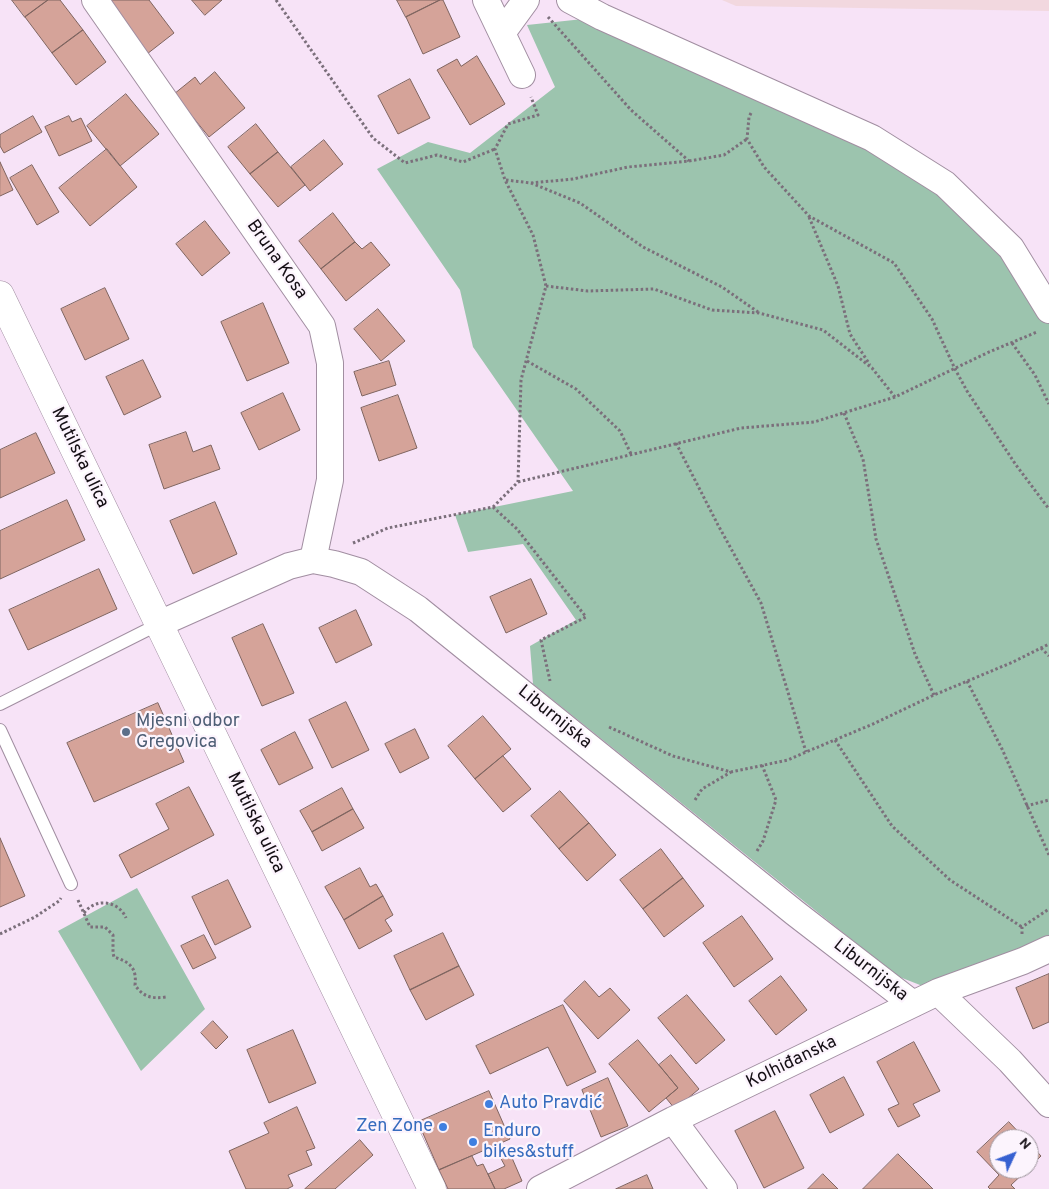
<!DOCTYPE html>
<meta charset="utf-8">
<style>
body{margin:0}
#map{position:relative;width:1049px;height:1189px;overflow:hidden;background:#f7e3f7;font-family:Overpass,sans-serif}
canvas{display:block}
.north{position:absolute;left:989px;top:1129px;width:50px;height:50px;box-sizing:border-box;background:#fcf4fd;border:1px solid #a098a0;border-radius:50%;rotate:47deg;font-size:14px;font-weight:700;line-height:20px;text-align:center;color:#150f15}
.north::after{content:'';display:block;margin:auto;width:18px;height:22px;background:#3760d1;clip-path:polygon(50% 0,100% 100%,50% 72%,0 100%)}
</style>
<div id="map">
<canvas width="1049" height="1189"></canvas>
<div class="north">N</div>
</div>
<script>
const g = document.querySelector('canvas').getContext('2d');
g.lineJoin = 'round';
function fill(path, color) {
  g.fillStyle = color;
  g.fill(path, 'evenodd');
}
function stroke(path, color, width, dash) {
  g.strokeStyle = color;
  g.lineWidth = width;
  g.lineCap = dash ? 'butt' : 'round';
  g.setLineDash(dash || []);
  g.stroke(path);
}
function write(font, color, halo, rows, align = 'center') {
  g.font = font + ' Overpass,sans-serif';
  g.lineWidth = 4.5;
  g.setLineDash([]);
  g.textBaseline = 'middle';
  g.strokeStyle = halo;
  g.fillStyle = color;
  for (const [text, x, y, turn = 0] of rows) {
    g.save();
    g.translate(x, y);
    g.rotate((+turn || 0) * Math.PI / 180);
    g.textAlign = isNaN(turn) ? turn : align;
    if (halo) g.strokeText(text, 0, 0);
    g.fillText(text, 0, 0);
    g.restore();
  }
}
fill(new Path2D(`
 M 722,0 L 1049,0 L 1049,11 L 736,6 Z`), '#f2d8df');
fill(new Path2D(`
 M 602,17 L 945,184 L 1049,310 L 1049,942 L 938,992 L 897,976 L 533,684 L 530,646 L 576,620 L 523,544 L 468,552 L 455,515 L 573,491 L 473,347 L 460,290 L 377,169 L 428,142 L 470,153 L 555,87 L 527,25 Z
 M 137,888 L 205,1009 L 141,1071 L 58,931 Z`), '#9cc4ae');
const building = new Path2D(`
 M 12,0 L 48,0 L 25,17 Z
 M 48,0 L 60,0 L 83,30 L 52,53 L 25,17 Z
 M 106,0 L 149,0 L 174,33 L 147,54 Z
 M 192,0 L 222,0 L 205,15 Z
 M 397,0 L 440,0 L 406,17 Z
 M 440,0 L 443,0 L 460,37 L 423,54 L 406,17 Z
 M 83,30 L 106,62 L 76,85 L 52,53 Z
 M 477,56 L 505,104 L 470,125 L 437,70 L 457,59 L 461,66 Z
 M 215,72 L 245,108 L 209,137 L 174,94 L 195,77 L 200,84 Z
 M 410,79 L 430,118 L 398,134 L 378,96 Z
 M 126,94 L 159,134 L 120,166 L 87,126 Z
 M 33,116 L 42,132 L 4,153 L 0,146 L 0,135 Z
 M 69,116 L 72,122 L 81,118 L 92,141 L 59,156 L 45,127 Z
 M 256,124 L 278,152 L 250,174 L 228,147 Z
 M 324,140 L 343,164 L 310,191 L 291,167 Z
 M 107,149 L 137,187 L 90,226 L 59,188 Z
 M 278,152 L 305,185 L 278,207 L 250,174 Z
 M 0,162 L 13,190 L 0,196 Z
 M 32,165 L 59,212 L 37,225 L 10,178 Z
 M 333,213 L 355,242 L 321,269 L 299,241 Z
 M 205,221 L 230,253 L 202,276 L 176,244 Z
 M 355,242 L 362,249 L 371,242 L 390,265 L 346,301 L 321,269 Z
 M 105,288 L 129,339 L 85,360 L 61,309 Z
 M 263,303 L 289,363 L 247,381 L 221,322 Z
 M 378,309 L 405,341 L 381,361 L 354,329 Z
 M 143,360 L 161,397 L 124,415 L 106,377 Z
 M 389,361 L 396,385 L 362,396 L 354,372 Z
 M 283,393 L 300,430 L 259,450 L 241,413 Z
 M 398,395 L 417,448 L 379,461 L 361,408 Z
 M 186,432 L 193,452 L 211,445 L 220,469 L 164,489 L 149,445 Z
 M 36,433 L 55,473 L 0,498 L 0,450 Z
 M 67,500 L 85,540 L 0,579 L 0,531 Z
 M 215,502 L 237,554 L 193,574 L 170,521 Z
 M 99,569 L 117,609 L 28,650 L 9,610 Z
 M 531,579 L 547,614 L 506,633 L 490,597 Z
 M 356,610 L 372,645 L 336,663 L 319,628 Z
 M 263,624 L 294,693 L 262,706 L 232,638 Z
 M 346,702 L 369,750 L 332,768 L 309,720 Z
 M 158,703 L 184,762 L 94,802 L 67,743 Z
 M 483,716 L 511,749 L 475,779 L 448,746 Z
 M 415,729 L 429,758 L 400,773 L 385,744 Z
 M 295,732 L 313,768 L 279,785 L 261,750 Z
 M 503,756 L 531,789 L 503,812 L 475,779 Z
 M 189,787 L 214,835 L 131,878 L 119,855 L 169,829 L 156,804 Z
 M 342,788 L 353,809 L 312,832 L 300,811 Z
 M 560,791 L 589,823 L 559,849 L 531,816 Z
 M 353,809 L 364,828 L 322,851 L 312,832 Z
 M 589,823 L 616,855 L 587,881 L 559,849 Z
 M 0,838 L 25,896 L 0,907 Z
 M 661,849 L 683,878 L 643,909 L 620,880 Z
 M 360,868 L 370,887 L 376,884 L 383,896 L 344,920 L 325,887 Z
 M 683,878 L 704,906 L 664,937 L 643,909 Z
 M 228,880 L 251,927 L 215,945 L 192,897 Z
 M 383,896 L 393,915 L 385,920 L 392,931 L 359,949 L 344,920 Z
 M 742,916 L 773,959 L 734,987 L 703,943 Z
 M 443,933 L 459,966 L 410,990 L 394,956 Z
 M 204,935 L 216,958 L 193,969 L 181,946 Z
 M 459,966 L 474,995 L 426,1020 L 410,990 Z
 M 1049,974 L 1049,1022 L 1033,1029 L 1016,988 Z
 M 781,976 L 807,1010 L 776,1035 L 749,1001 Z
 M 585,981 L 599,997 L 610,988 L 630,1010 L 598,1039 L 564,1001 Z
 M 687,995 L 725,1040 L 696,1064 L 658,1018 Z
 M 563,1005 L 596,1072 L 567,1086 L 548,1047 L 490,1074 L 476,1046 Z
 M 213,1021 L 228,1037 L 216,1049 L 201,1033 Z
 M 293,1030 L 316,1083 L 269,1103 L 247,1050 Z
 M 638,1040 L 678,1088 L 649,1112 L 609,1064 Z
 M 914,1042 L 940,1091 L 913,1104 L 920,1116 L 898,1127 L 888,1109 L 899,1104 L 877,1062 Z
 M 671,1055 L 699,1089 L 675,1109 L 666,1098 L 678,1088 L 659,1065 Z
 M 844,1077 L 864,1115 L 830,1133 L 810,1095 Z
 M 608,1078 L 628,1126 L 601,1137 L 582,1090 Z
 M 489,1091 L 510,1139 L 439,1170 L 418,1122 Z
 M 297,1107 L 315,1148 L 306,1151 L 312,1165 L 288,1175 L 293,1186 L 287,1189 L 246,1189 L 229,1151 L 269,1133 L 264,1123 Z
 M 775,1111 L 804,1168 L 764,1188 L 735,1131 Z
 M 1009,1122 L 1025,1139 L 999,1139 L 999,1169 L 1028,1169 L 1011,1185 L 1015,1189 L 990,1189 L 988,1187 L 999,1175 L 977,1152 Z
 M 360,1140 L 373,1155 L 335,1189 L 305,1189 Z
 M 1029,1143 L 1041,1156 L 1029,1168 Z
 M 509,1151 L 522,1181 L 504,1189 L 495,1189 L 488,1174 L 505,1166 L 499,1155 Z
 M 898,1154 L 933,1189 L 863,1189 Z
 M 472,1156 L 477,1166 L 483,1164 L 495,1189 L 448,1189 L 439,1170 Z
 M 823,1174 L 838,1189 L 808,1189 Z
 M 647,1175 L 653,1189 L 616,1189 Z`);
fill(building, '#d5a399');
stroke(building, '#7f6560', 1);
const lane = new Path2D(`
 M 0,704 L 159,624
 M 0,730 L 71,884`);
const street = new Path2D(`
 M 95,0 L 322,326 L 330,363 L 330,480 L 313,560
 M 486,0 L 522,75
 M 570,0 L 602,17 L 872,138 L 945,184 L 1011,248 L 1049,310
 M 502,33 L 526,0
 M 159,624 L 289,566 L 313,560 L 334,564 L 361,572 L 418,609 L 795,913 L 913,1004
 M 938,992 L 1010,1061 L 1049,1104
 M 673,1120 L 724,1189
 M 540,1189 L 673,1120 L 938,992 L 1023,961 L 1049,949`);
const secondary = new Path2D(`
 M 0,295 L 432,1189`);
stroke(lane, '#a18ea1', 14);
stroke(street, '#a18ea1', 28);
stroke(secondary, '#a18ea1', 29);
stroke(new Path2D(`
 M 276,0 L 373,138 L 405,163 L 437,155 L 463,162 L 495,149
 M 548,17 L 631,110 L 689,161
 M 751,113 L 749,117 L 747,139 L 764,167 L 809,216 L 894,263 L 932,319 L 955,369 L 967,391 L 1016,465 L 1049,509
 M 506,180 L 531,183 L 573,179 L 628,167 L 689,161 L 724,155 L 747,139
 M 531,183 L 580,203 L 643,247 L 722,287 L 758,312
 M 809,217 L 838,286 L 850,334 L 870,365
 M 546,286 L 588,291 L 654,289 L 712,310 L 759,313 L 823,330 L 872,368 L 895,397
 M 1012,343 L 1035,375 L 1049,404
 M 527,361 L 576,389 L 620,431 L 631,454
 M 844,413 L 863,459 L 876,539 L 915,654 L 934,695
 M 676,443 L 718,525 L 761,603 L 806,752
 M 518,482 L 741,428 L 814,422 L 895,397 L 989,352 L 1037,332
 M 493,507 L 518,482 L 521,380 L 546,286 L 533,235 L 505,180 L 495,149 L 508,124 L 538,115 L 531,97
 M 353,543 L 388,528 L 493,507 L 517,529 L 586,617 L 541,640 L 550,681
 M 1041,648 L 1049,656
 M 967,681 L 1002,749 L 1049,855
 M 609,727 L 673,756 L 731,772 L 788,760 L 806,752 L 873,724 L 934,695 L 1013,662 L 1049,644
 M 835,740 L 892,826 L 950,880 L 1022,927
 M 695,800 L 702,789 L 731,772
 M 1026,806 L 1049,800
 M 757,851 L 763,841 L 776,800 L 762,765
 M 78,900 L 90,927 L 105,927 L 113,935 L 113,953 L 114,957 C 130,962 137,968 135,985 C 143,997 152,999 166,997
 M 84,913 C 96,897 119,901 126,918
 M 0,934 L 35,917 L 59,901 L 61,898
 M 1022,934 L 1022,927 L 1049,909`), '#7b6f7b', 3, [2.5, 2.5]);
stroke(lane, '#fff', 12);
stroke(street, '#fff', 26);
stroke(secondary, '#fff', 28);
for (const [x, y, r, color] of [
 [126,732,5,"#5c6f8a"],
 [489,1104,5,"#3f7fe0"],
 [443,1127,5,"#3f7fe0"],
 [473,1142,5,"#3f7fe0"]
]) {
  const dot = new Path2D();
  dot.arc(x, y, r, 0, 2 * Math.PI);
  g.fillStyle = color;
  g.fill(dot);
  stroke(dot, '#fcf4fd', 2);
}
write('18px', '#150f15', '#fcf4fd', [
 ["Bruna Kosa",276,260,55],
 ["Mutilska ulica",79,458,64],
 ["Liburnijska",554,718,39],
 ["Mutilska ulica",255,823,64],
 ["Liburnijska",870,971,38],
 ["Kolhiđanska",792,1063,-26]
]);
write('18px', '#4e5e75', '#fcf4fd', [
 ["Mjesni odbor",136,722],
 ["Gregovica",136,743]
], 'left');
write('18px', '#366cbe', '#fcf4fd', [
 ["Auto Pravdić",499,1104],
 ["Zen Zone",433,1127,"right"],
 ["Enduro",483,1132],
 ["bikes&stuff",483,1153]
], 'left');
</script>
